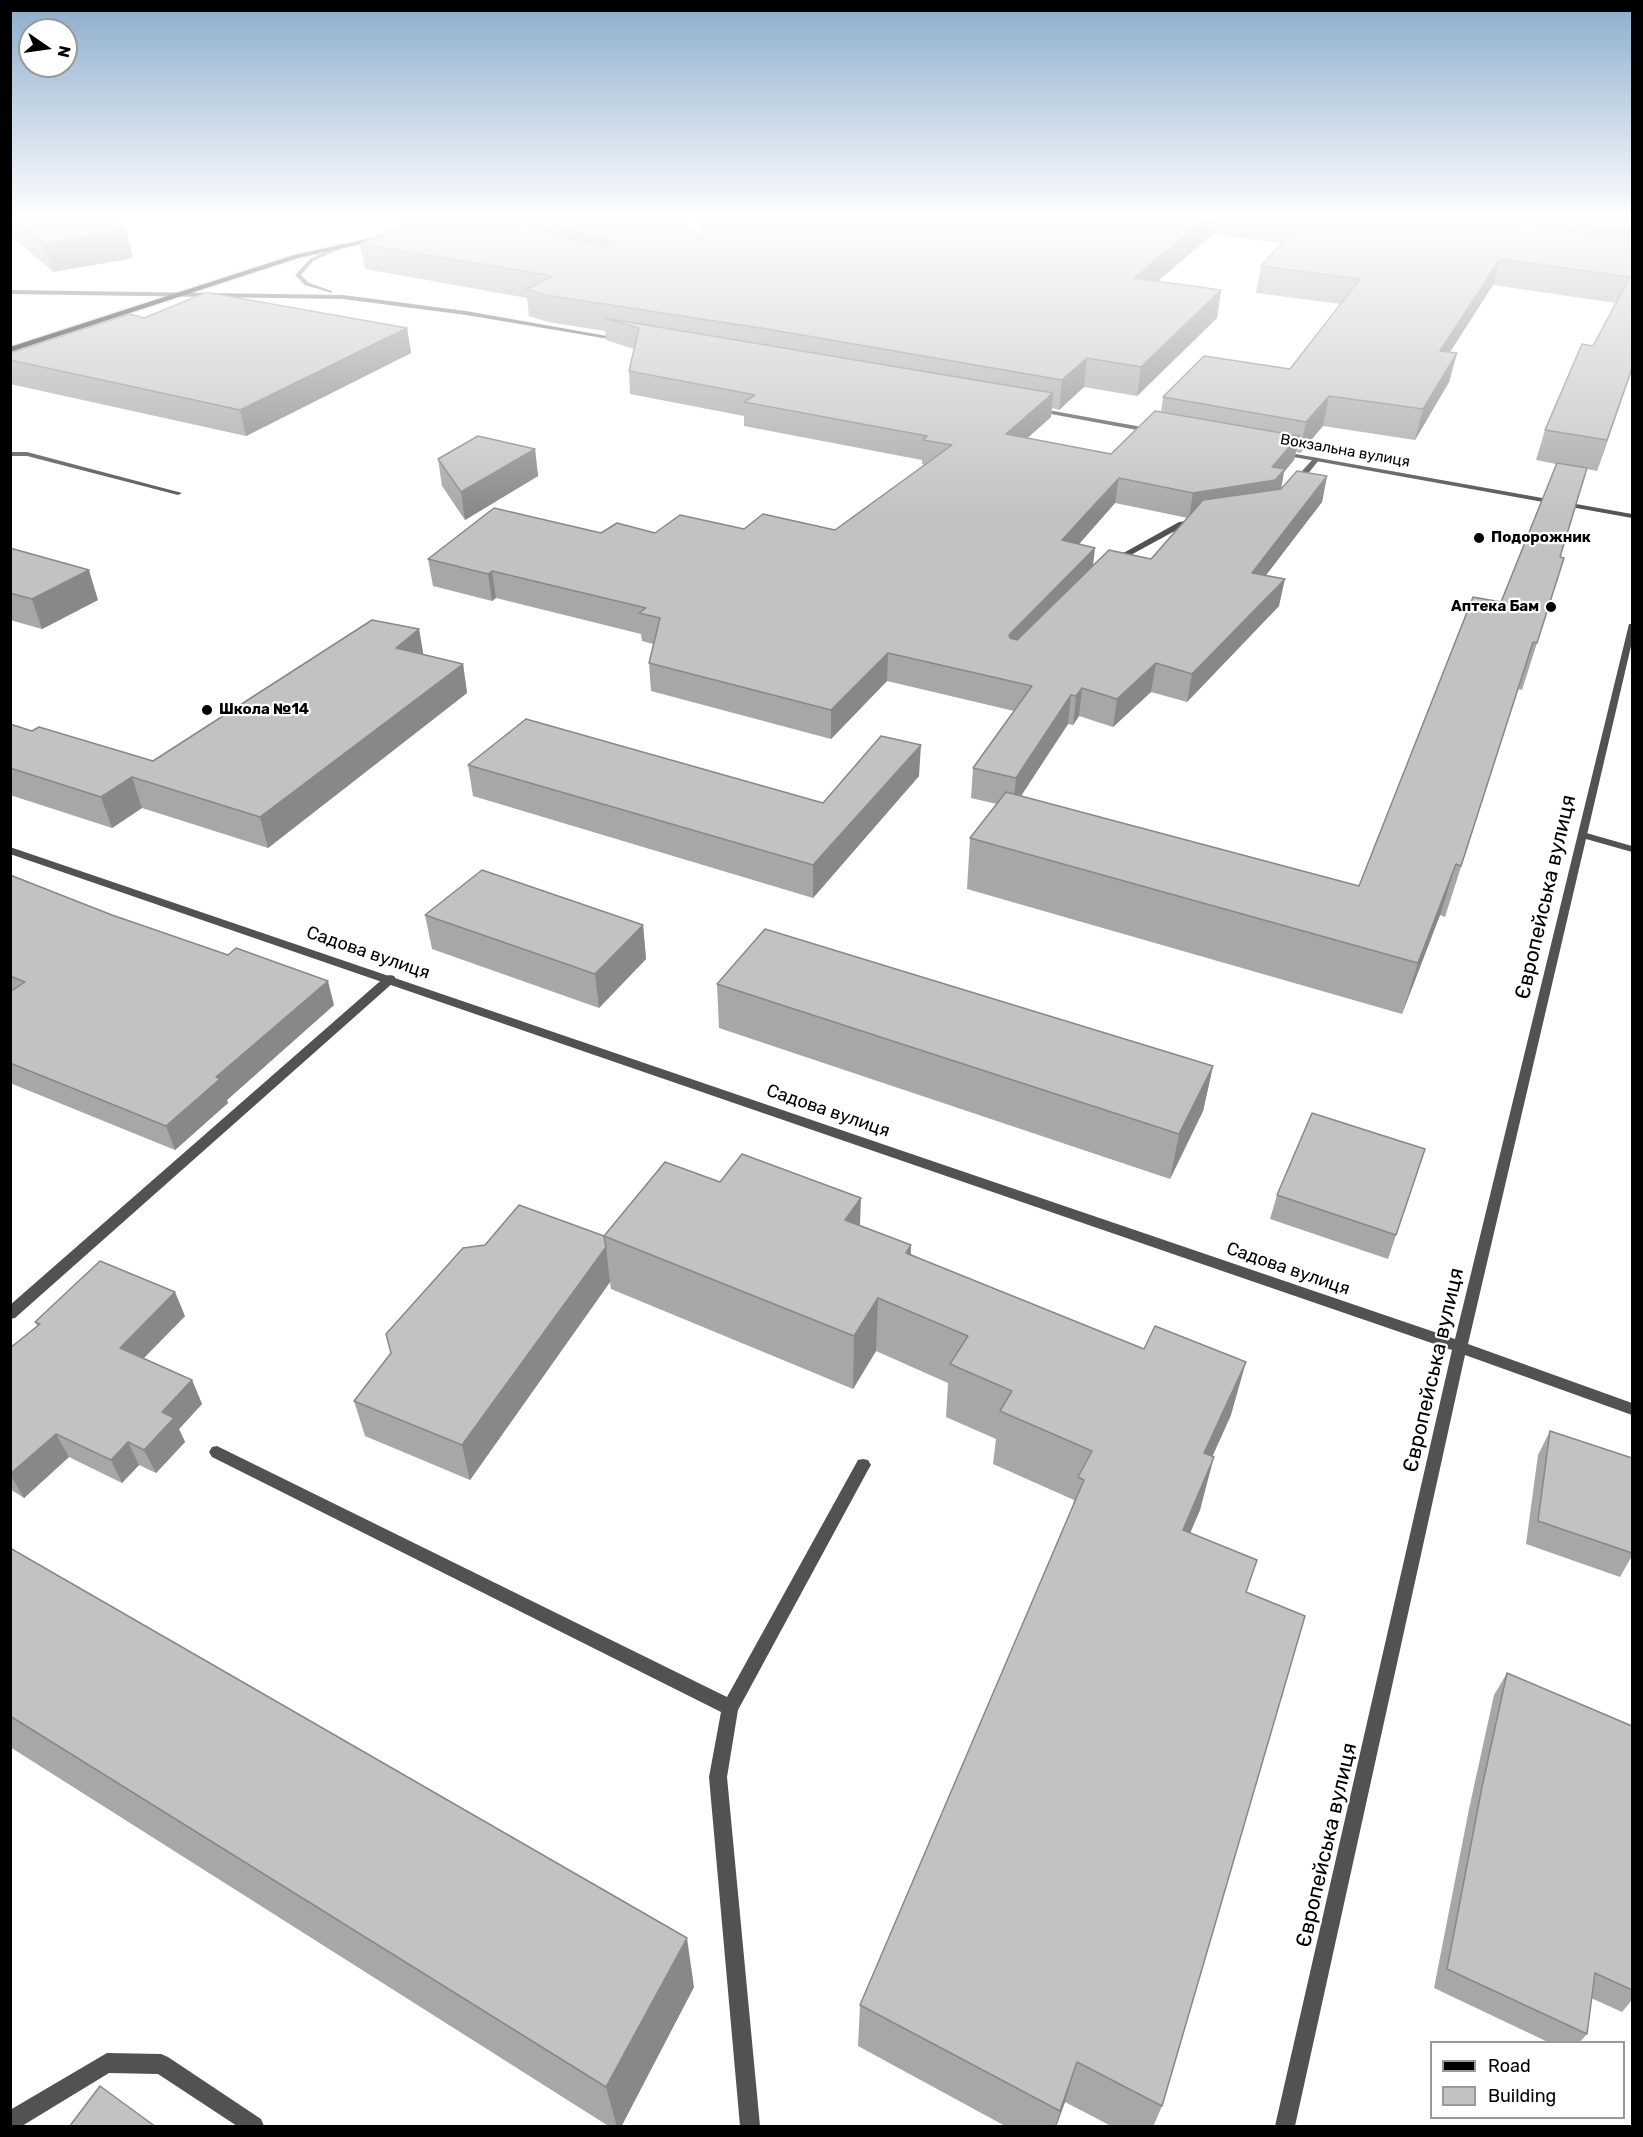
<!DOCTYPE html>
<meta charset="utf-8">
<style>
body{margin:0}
#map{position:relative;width:1643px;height:2137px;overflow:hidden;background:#fff;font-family:Rubik,sans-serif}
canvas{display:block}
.frame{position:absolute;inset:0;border:12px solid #000;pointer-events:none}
.legend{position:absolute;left:1430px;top:2041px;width:195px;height:78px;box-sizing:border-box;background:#fff;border:2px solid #999;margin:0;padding:8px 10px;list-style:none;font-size:18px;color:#000}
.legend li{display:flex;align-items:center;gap:12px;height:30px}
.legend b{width:30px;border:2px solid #999}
.north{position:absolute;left:18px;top:18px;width:60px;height:60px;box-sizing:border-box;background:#fff;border:2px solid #999;border-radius:50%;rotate:103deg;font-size:16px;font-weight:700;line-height:24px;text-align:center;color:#000}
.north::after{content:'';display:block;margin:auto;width:21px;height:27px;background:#000;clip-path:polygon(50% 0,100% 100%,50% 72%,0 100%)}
</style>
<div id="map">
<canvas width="1643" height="2137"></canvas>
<div class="frame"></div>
<ul class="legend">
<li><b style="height:8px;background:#000"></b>Road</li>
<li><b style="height:16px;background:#c2c2c2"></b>Building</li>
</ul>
<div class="north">N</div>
</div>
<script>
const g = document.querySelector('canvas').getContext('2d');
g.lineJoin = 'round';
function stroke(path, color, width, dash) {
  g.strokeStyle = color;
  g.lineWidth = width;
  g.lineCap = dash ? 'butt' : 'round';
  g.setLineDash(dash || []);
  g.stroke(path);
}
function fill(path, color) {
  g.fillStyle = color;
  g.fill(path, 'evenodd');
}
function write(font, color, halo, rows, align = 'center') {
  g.font = font + ' Rubik,sans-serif';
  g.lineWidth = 4.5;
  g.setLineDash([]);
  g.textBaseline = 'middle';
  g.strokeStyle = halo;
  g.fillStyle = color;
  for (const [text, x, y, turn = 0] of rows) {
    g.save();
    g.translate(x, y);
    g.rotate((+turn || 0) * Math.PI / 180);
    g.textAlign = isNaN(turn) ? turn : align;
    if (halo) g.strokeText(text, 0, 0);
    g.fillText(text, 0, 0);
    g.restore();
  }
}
const primary = new Path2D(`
 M 386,235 L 388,238 L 298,258 L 10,352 L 10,347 L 294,255 Z`);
stroke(primary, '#dbdbdb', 3);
fill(new Path2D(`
 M 399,218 L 405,218 L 424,231 L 419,232 Z
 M 10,452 L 27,452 L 182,493 L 178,495 L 27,456 L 10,456 Z
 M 1313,459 L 1319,460 L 1298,486 L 1292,486 L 1292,482 Z
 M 1197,520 L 1201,522 L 1200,524 L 1184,526 L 1116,563 L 1109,561 L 1179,522 Z
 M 1583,832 L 1632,846 L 1632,852 L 1579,837 L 1578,835 Z
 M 390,975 L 394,976 L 396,979 L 394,982 L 15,1318 L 10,1319 L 10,1305 L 386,976 Z
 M 217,1446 L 727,1697 L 858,1460 L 863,1459 L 868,1460 L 871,1465 L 868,1470 L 738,1710 L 727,1777 L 760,2126 L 740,2126 L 709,1777 L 721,1712 L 212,1457 L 209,1452 L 212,1447 Z
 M 107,2053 L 161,2054 L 168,2057 L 261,2119 L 264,2126 L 237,2126 L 158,2074 L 109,2073 L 22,2126 L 10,2126 L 10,2110 Z`), '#525252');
fill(new Path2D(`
 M 343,244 L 345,247 L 313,261 L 301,275 L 309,283 L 332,291 L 332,293 L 305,285 L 295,275 L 310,259 Z
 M 10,290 L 343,295 L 466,311 L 624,339 L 621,341 L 466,315 L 343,299 L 10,294 Z
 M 1037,408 L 1153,429 L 1156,431 L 1153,433 L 1035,411 L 1035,409 Z
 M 1279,451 L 1632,514 L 1632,518 L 1277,454 L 1276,453 Z
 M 1629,624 L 1632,624 L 1632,642 L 1468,1344 L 1632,1403 L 1632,1415 L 1465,1355 L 1295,2126 L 1275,2126 L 1452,1350 L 10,854 L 10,847 L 1455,1339 Z`), '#525252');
fill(primary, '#000');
fill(new Path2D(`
 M 10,218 L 108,218 L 133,258 L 53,272 L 10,235 Z
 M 419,218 L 685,218 L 700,240 L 701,218 L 1632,218 L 1632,370 L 1597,471 L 1587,469 L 1560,557 L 1564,558 L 1522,690 L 1518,689 L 1445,917 L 1440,915 L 1402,1014 L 967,889 L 970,838 L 997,804 L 971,798 L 973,768 L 1014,711 L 887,681 L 831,739 L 651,691 L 649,663 L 653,644 L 642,641 L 641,634 L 496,598 L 492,601 L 433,586 L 428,559 L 601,533 L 655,533 L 744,529 L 835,530 L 925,465 L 922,464 L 922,460 L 744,426 L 744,416 L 630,394 L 629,371 L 634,349 L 606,340 L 605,331 L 548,322 L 529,316 L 527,298 L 365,269 L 360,244 ZM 1213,234 L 1281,243 L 1261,266 L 1256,293 L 1341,304 L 1290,369 L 1163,397 L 1161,412 L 1111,454 L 1027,438 L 1051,417 L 1052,408 L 1059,410 L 1084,387 L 1137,396 L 1217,318 L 1221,290 L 1158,281 ZM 1493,285 L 1616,303 L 1593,346 L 1545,430 L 1536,460 L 1556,464 L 1501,602 L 1359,886 L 1021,796 L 1068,724 L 1073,725 L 1079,716 L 1113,727 L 1151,692 L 1187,702 L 1279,606 L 1266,575 L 1322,502 L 1327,476 L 1281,489 L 1284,472 L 1294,460 L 1296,452 L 1300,453 L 1323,426 L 1415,440 L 1449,382 L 1457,353 L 1450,352 ZM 1115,503 L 1188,518 L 1151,559 L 1093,566 L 1079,544 Z
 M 144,318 L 407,328 L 411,353 L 246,436 L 10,384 L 10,353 Z
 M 535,449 L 538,476 L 465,520 L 442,486 L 438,459 Z
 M 10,548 L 98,600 L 42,629 L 10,620 Z
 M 419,629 L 423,654 L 463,664 L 467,693 L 268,848 L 142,808 L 112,828 L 10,795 L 10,724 L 32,731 L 153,761 Z
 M 468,765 L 823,803 L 919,776 L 813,898 L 473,796 Z
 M 10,875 L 334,1005 L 227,1100 L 228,1103 L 175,1150 L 10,1083 Z
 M 425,915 L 643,925 L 646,959 L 599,1008 L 432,949 Z
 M 717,984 L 1213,1066 L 1203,1111 L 1170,1179 L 719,1028 Z
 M 1425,1149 L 1388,1259 L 1270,1219 L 1277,1195 Z
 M 720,1182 L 860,1226 L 911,1245 L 911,1254 L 1231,1415 L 1212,1457 L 1200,1510 L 1190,1533 L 1246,1592 L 1162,2106 L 1153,2127 L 1113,2127 L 1065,2102 L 1056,2127 L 1007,2127 L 858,2046 L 860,2005 L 1073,1506 L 1074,1500 L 993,1464 L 996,1439 L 946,1417 L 948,1383 L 876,1351 L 853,1389 L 611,1289 L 610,1282 L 470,1480 L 365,1436 L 354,1401 L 604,1236 Z
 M 185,1316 L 144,1358 L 192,1380 L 202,1404 L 179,1429 L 185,1442 L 156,1473 L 139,1465 L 122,1483 L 69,1457 L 24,1498 L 10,1489 L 10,1348 L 37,1326 L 35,1322 Z
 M 1550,1431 L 1632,1458 L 1632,1556 L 1620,1577 L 1526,1544 L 1538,1455 Z
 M 10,1548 L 694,1987 L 621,2127 L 610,2127 L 10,1747 Z
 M 1507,1673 L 1632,1726 L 1632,2000 L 1622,2012 L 1591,1998 L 1587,2034 L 1579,2043 L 1550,2043 L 1434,1988 L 1469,1809 L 1494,1695 Z`), '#a7a7a7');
fill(new Path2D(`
 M 1206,218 L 1215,218 L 1213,234 L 1130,305 L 1134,278 Z
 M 126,230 L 133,258 L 53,272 L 44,244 Z
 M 1500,259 L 1493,285 L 1432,380 L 1440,351 Z
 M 1221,290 L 1217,318 L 1137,396 L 1141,367 Z
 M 407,328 L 411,353 L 246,436 L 240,410 Z
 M 1457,353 L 1449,382 L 1415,440 L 1423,409 Z
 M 1087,358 L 1084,387 L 1059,410 L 1062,380 Z
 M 1632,368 L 1632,370 L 1597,471 L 1607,440 Z
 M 1053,393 L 1051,417 L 1004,459 L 1006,434 Z
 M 1329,396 L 1323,426 L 1300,453 L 1306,422 Z
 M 1299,436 L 1294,460 L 1284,472 L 1280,494 L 1189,518 L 1193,493 L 1272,467 Z
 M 535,449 L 538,476 L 465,520 L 461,492 Z
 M 1327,476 L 1322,502 L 1247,600 L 1252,573 Z
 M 1119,478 L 1115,503 L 1059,567 L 1062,540 Z
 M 1095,548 L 1092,574 L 1006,662 L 1009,635 Z
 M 89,570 L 98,600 L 42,629 L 32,599 Z
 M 492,571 L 496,598 L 492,601 L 488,574 Z
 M 1285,579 L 1279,606 L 1187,702 L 1192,674 Z
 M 419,629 L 424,658 L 396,648 Z
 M 888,653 L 887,681 L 831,739 L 831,710 Z
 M 1156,663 L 1151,692 L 1113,727 L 1117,699 Z
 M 463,664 L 467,693 L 268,848 L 260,817 Z
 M 1082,688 L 1079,716 L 1073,725 L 1076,696 Z
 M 1071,695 L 1068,724 L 1013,808 L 1016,778 Z
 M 921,745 L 919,776 L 813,898 L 813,865 Z
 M 132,777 L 142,808 L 112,828 L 101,797 Z
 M 1456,864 L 1440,915 L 1402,1014 L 1418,963 Z
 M 643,925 L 646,959 L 599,1008 L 595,974 Z
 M 328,981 L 334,1005 L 227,1100 L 228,1103 L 175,1150 L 166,1126 L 216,1077 Z
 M 1213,1066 L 1203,1111 L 1170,1179 L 1179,1134 Z
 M 861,1198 L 859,1251 L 845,1220 Z
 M 911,1245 L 908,1299 L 906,1253 Z
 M 606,1247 L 610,1282 L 470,1480 L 462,1445 Z
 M 175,1292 L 185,1316 L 131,1371 L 120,1348 Z
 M 878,1298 L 876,1351 L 853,1389 L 854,1336 Z
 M 1246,1362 L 1231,1415 L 1190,1506 L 1204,1453 Z
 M 192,1380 L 202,1404 L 179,1429 L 185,1442 L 156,1473 L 144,1450 L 162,1412 Z
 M 56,1434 L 69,1457 L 24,1498 L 10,1474 Z
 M 128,1442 L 139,1465 L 122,1483 L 111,1460 Z
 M 1214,1457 L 1200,1510 L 1169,1582 L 1183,1530 Z
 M 687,1938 L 694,1987 L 621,2127 L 617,2127 L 606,2087 Z
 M 1077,2062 L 1065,2102 L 1056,2127 L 1055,2127 Z`), '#888');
const building = new Path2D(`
 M 14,218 L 108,218 L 126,230 L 44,244 Z
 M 419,218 L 499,218 L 602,247 L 608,246 L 609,242 L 525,218 L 685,218 L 700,240 L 701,218 L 1206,218 L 1134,278 L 1221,290 L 1141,367 L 1087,358 L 1062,380 L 767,329 L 545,295 L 526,289 L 553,276 L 360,244 Z
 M 1285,218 L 1470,218 L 1632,239 L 1632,368 L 1607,440 L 1545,430 L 1582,344 L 1593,346 L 1630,277 L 1500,259 L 1440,351 L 1457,353 L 1423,409 L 1329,396 L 1306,422 L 1163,397 L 1204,356 L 1290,369 L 1360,279 L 1261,266 L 1302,220 Z
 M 1520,218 L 1632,218 L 1632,231 Z
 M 205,293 L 210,293 L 407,328 L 240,410 L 10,360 L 10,353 L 130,314 L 144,318 Z
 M 604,318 L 1053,393 L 1006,434 L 1111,454 L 1155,411 L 1299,436 L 1272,467 L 1285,469 L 1275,480 L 1193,493 L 1119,478 L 1062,540 L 1095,548 L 1009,635 L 1010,638 L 1017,640 L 1109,550 L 1151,559 L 1203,500 L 1281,489 L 1297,471 L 1327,476 L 1252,573 L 1285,579 L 1192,674 L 1156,663 L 1117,699 L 1082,688 L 1076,696 L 1071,695 L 1016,778 L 973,768 L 1032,686 L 888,653 L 831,710 L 649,663 L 660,618 L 639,613 L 646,608 L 492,571 L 488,574 L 428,559 L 494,508 L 601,533 L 617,523 L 655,533 L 680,515 L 744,529 L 763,514 L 835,530 L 952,445 L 923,440 L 927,436 L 744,402 L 755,395 L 629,371 L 639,328 Z
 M 478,436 L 535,449 L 461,492 L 438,459 Z
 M 1557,463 L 1587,468 L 1560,557 L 1564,558 L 1537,643 L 1533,642 L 1461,866 L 1456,864 L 1418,963 L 970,838 L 1006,792 L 1359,886 L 1473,597 L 1501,602 Z
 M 10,548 L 89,570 L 32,599 L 10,593 Z
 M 372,620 L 419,629 L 396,648 L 463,664 L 260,817 L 132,777 L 101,797 L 10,768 L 10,724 L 32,731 L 39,727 L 153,761 Z
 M 526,719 L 823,803 L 881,736 L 921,745 L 813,865 L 468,765 Z
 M 482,870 L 643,925 L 595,974 L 425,915 Z
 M 10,875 L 112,915 L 228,955 L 236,948 L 328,981 L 216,1077 L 220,1079 L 166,1126 L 10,1063 L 10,992 L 25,982 L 10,976 Z
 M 765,929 L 1213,1066 L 1179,1134 L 717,984 Z
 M 1312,1113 L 1425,1149 L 1396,1235 L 1277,1195 Z
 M 742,1154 L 861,1198 L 845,1220 L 911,1245 L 906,1253 L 1144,1349 L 1155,1326 L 1246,1362 L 1204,1453 L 1214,1457 L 1183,1530 L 1257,1560 L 1246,1592 L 1305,1616 L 1162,2106 L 1077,2062 L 1060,2111 L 860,2005 L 1084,1480 L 1078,1477 L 1092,1451 L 1000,1411 L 1012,1391 L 950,1364 L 968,1336 L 878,1298 L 854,1336 L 604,1236 L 665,1162 L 720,1182 Z
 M 519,1205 L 604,1236 L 606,1247 L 462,1445 L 354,1401 L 391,1353 L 386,1334 L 463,1248 L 485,1245 Z
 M 100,1261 L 175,1292 L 120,1348 L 192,1380 L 162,1412 L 174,1418 L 144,1450 L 128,1442 L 111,1460 L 56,1434 L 10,1474 L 10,1348 L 40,1324 L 35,1322 Z
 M 1550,1431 L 1632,1458 L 1632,1553 L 1538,1521 Z
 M 10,1548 L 687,1938 L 606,2087 L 10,1716 Z
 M 1507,1673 L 1632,1726 L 1632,1990 L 1595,1973 L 1587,2034 L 1447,1969 L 1482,1787 Z
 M 100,2086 L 156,2127 L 69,2127 Z`);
fill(building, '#c2c2c2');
stroke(building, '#888', 1.5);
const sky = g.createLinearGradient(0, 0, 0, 517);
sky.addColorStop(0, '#8baccb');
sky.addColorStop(0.42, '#fff');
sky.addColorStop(1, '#ffffff00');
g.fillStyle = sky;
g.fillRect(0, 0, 1643, 517);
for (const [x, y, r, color] of [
 [1479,538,6,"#000"],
 [1551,607,6,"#000"],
 [207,710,6,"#000"]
]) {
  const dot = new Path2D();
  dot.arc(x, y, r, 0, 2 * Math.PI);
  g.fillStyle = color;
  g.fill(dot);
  stroke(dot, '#fff', 2);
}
write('15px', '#000', '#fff', [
 ["Вокзальна вулиця",1345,451,10]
]);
write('bold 15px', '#000', '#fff', [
 ["Подорожник",1491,538],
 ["Аптека Бам",1539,607,"right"],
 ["Школа №14",219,710]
], 'left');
write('18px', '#000', '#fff', [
 ["Садова вулиця",368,953,19],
 ["Садова вулиця",828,1111,19],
 ["Садова вулиця",1288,1269,19]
]);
write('21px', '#000', '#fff', [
 ["Європейська вулиця",1546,897,-77],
 ["Європейська вулиця",1434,1370,-77],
 ["Європейська вулиця",1327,1845,-77]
]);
</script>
